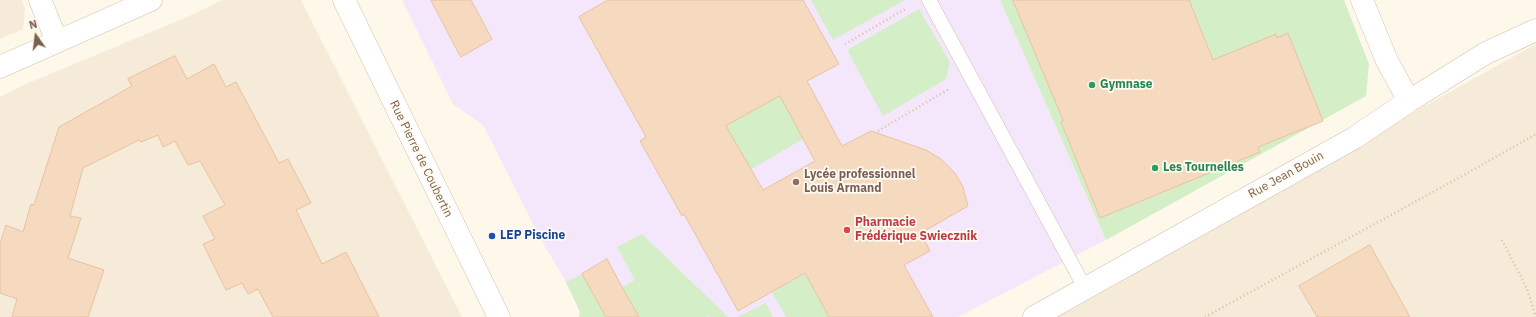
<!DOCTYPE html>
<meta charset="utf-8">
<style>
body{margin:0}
#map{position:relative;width:1536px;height:317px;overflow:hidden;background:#fef8eb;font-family:"IBM Plex Sans",sans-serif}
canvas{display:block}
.north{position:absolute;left:16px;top:16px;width:40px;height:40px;-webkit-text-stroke:3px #fffbf3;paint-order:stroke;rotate:346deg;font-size:11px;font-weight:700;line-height:16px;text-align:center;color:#7c604b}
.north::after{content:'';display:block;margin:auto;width:14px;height:18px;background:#7c604b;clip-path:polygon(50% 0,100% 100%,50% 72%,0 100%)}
</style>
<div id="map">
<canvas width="1536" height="317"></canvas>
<div class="north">N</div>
</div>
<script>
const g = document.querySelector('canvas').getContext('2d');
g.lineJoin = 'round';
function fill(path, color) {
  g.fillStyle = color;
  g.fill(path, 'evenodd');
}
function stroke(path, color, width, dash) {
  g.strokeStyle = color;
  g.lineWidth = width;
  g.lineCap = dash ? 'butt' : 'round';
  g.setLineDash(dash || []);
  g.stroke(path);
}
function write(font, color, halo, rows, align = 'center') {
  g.font = font + ' "IBM Plex Sans",sans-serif';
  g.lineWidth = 3.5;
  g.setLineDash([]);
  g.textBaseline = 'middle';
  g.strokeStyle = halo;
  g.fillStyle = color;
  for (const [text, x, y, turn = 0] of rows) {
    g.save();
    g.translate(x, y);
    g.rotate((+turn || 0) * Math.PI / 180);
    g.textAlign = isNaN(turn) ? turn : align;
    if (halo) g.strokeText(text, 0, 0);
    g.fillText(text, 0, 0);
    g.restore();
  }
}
fill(new Path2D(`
 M 0,0 L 22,0 L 25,9 L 23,29 L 0,39 Z
 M 222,0 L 301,0 L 462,317 L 0,317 L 0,97 L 26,84 L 187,17 Z
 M 1536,44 L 1536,317 L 1055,317 L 1376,133 Z`), '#f6ebd9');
fill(new Path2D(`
 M 402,0 L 1000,0 L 1106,240 L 958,317 L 579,317 L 580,312 L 566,282 L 540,238 L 483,125 L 453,104 Z`), '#f5e7fb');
fill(new Path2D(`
 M 811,0 L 905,0 L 833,40 Z
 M 1000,0 L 1344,0 L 1369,64 L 1366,96 L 1106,240 Z
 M 919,9 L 950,62 L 946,79 L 883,116 L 847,50 Z
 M 780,96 L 803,139 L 750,170 L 698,141 Z
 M 761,192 L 829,317 L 786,317 L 772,293 L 780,288 L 767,264 Z
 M 642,234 L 728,317 L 710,317 L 709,315 L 706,317 L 639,317 L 622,287 L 635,280 L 617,247 Z
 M 582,274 L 606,317 L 579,317 L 580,312 L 566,282 Z
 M 766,303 L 773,317 L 737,317 Z`), '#d4eec7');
const building = new Path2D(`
 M 431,0 L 471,0 L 492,39 L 461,57 Z
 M 608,0 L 803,0 L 839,64 L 807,81 L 842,146 L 871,131 L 926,150 L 941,159 L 955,173 L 963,187 L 968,206 L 921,233 L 930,251 L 904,265 L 933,317 L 829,317 L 805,273 L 738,311 L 684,214 L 682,216 L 640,141 L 646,137 L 579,17 ZM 780,96 L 815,161 L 763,190 L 726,126 Z
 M 1013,0 L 1189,0 L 1213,60 L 1276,34 L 1277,38 L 1288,33 L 1323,121 L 1258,147 L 1260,152 L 1100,218 L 1061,122 L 1063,121 Z
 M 175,56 L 187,79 L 214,64 L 226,87 L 236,82 L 279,163 L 288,159 L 311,203 L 296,210 L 322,264 L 346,252 L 379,317 L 273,317 L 258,289 L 248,294 L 242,283 L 226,290 L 203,244 L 215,239 L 203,216 L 225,205 L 200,161 L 188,165 L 175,141 L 163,147 L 158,135 L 141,142 L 139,140 L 83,168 L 70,216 L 81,218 L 68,258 L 104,270 L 88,317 L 12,317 L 17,299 L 0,293 L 0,244 L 6,225 L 23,232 L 31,204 L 34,205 L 59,127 L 132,86 L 128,79 Z
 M 1370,245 L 1410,317 L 1317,317 L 1299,286 Z
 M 607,259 L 622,287 L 639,317 L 606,317 L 582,274 Z`);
fill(building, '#f5dac0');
stroke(building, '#e9c2a0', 1);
const lane = new Path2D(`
 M 929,0 L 1085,288`);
const street = new Path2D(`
 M 40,0 L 57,41
 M 1362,0 L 1387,61 L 1409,101
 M 0,67 L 151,0
 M 1034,317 L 1354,138 L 1409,101 L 1486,53 L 1536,30`);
const secondary = new Path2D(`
 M 344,0 L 499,317`);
stroke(lane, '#d2c1ae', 15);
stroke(street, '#d2c1ae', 23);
stroke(secondary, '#d6c2ac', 23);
stroke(new Path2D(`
 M 845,44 L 907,8
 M 878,131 L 949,89
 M 1502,240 L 1527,289 L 1536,317
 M 1205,317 L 1464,175 L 1536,134`), '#dbbda2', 2.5, [1, 3]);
stroke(lane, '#fff', 14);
stroke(street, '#fff', 22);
stroke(secondary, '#fff', 22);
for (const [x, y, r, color] of [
 [1092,85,4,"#2e9e5b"],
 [1155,168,4,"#2e9e5b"],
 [796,182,4,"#8d6e63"],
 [847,230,4,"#e0444e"],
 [492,236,4,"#1a4fb4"]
]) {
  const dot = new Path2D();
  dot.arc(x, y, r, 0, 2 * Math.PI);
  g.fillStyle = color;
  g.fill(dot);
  stroke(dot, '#fffbf3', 1.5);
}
write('bold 12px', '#27864d', '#fffbf3', [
 ["Gymnase",1100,85],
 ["Les Tournelles",1163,168]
], 'left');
write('12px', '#7c604b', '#fffbf3', [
 ["Rue Pierre de Coubertin",421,159,64],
 ["Rue Jean Bouin",1286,175,-29]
]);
write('bold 12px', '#785e54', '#fffbf3', [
 ["Lycée professionnel",804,175],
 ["Louis Armand",804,189]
], 'left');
write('bold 12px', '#be3a42', '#fffbf3', [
 ["Pharmacie",855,223],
 ["Frédérique Swiecznik",855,237]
], 'left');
write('bold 12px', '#164399', '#fffbf3', [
 ["LEP Piscine",500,236]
], 'left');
</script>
